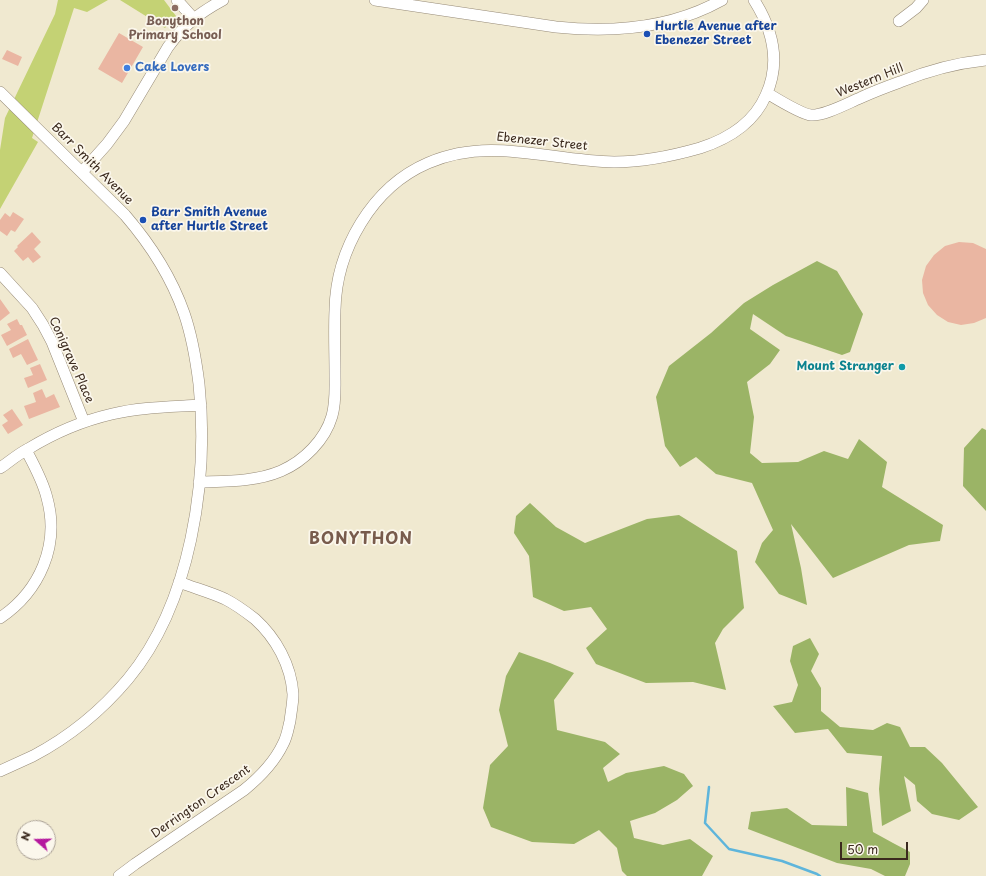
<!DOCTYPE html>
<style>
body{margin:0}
#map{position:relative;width:986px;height:876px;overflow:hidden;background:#f0e9d0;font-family:"Playpen Sans",sans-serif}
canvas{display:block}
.north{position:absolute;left:16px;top:820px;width:40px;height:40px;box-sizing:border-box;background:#fbf7ec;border:1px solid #aea59a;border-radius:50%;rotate:290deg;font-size:11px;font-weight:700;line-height:16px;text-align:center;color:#3b2a1e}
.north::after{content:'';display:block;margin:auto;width:14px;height:18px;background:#b5179e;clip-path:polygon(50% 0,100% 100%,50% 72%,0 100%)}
.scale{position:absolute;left:840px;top:842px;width:68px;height:18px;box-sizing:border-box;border:2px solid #3b2a1e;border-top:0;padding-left:5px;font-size:12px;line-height:14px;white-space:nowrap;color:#3b2a1e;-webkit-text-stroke:3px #fbf7ec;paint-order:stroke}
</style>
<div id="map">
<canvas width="986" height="876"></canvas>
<div class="north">N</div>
<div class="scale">50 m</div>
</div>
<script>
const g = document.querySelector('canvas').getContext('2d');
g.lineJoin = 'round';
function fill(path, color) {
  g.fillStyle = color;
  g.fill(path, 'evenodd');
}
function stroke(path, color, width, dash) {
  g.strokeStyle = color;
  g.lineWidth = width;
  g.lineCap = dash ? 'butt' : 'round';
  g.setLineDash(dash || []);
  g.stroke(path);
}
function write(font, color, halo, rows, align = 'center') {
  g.font = font + ' "Playpen Sans",sans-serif';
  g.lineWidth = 3.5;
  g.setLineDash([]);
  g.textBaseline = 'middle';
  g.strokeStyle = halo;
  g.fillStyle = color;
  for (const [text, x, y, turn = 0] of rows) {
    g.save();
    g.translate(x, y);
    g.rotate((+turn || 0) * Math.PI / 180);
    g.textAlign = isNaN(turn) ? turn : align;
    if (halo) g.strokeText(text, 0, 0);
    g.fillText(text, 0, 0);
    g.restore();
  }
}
fill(new Path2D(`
 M 58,0 L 108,0 L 87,12 L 74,8 L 32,138 L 38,142 L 0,209 L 0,150 L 5,118 L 55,14 Z
 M 120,0 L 164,0 L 176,16 L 165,28 Z`), '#c4d274');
fill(new Path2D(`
 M 817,261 L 837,271 L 863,314 L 850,352 L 842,355 L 786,336 L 753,314 L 750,329 L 780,350 L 770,364 L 747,382 L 754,417 L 750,453 L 762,463 L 798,462 L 824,451 L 848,459 L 859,439 L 887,462 L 882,487 L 943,525 L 940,541 L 909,545 L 833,578 L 791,524 L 801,568 L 807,605 L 779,594 L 755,562 L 762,543 L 773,530 L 752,483 L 716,474 L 696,457 L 680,467 L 665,446 L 656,397 L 669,366 L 711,333 L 744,303 L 773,285 Z
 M 982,428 L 986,430 L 986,511 L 963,486 L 964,448 Z
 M 530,503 L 556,527 L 585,543 L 647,519 L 679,515 L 737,551 L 744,608 L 723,629 L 715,643 L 726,690 L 693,682 L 646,683 L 596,664 L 586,648 L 607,629 L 591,607 L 564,611 L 533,597 L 529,556 L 514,533 L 516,516 Z
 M 810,638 L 819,654 L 811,671 L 821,688 L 821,711 L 840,727 L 873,730 L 887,723 L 900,727 L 910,747 L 925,747 L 942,763 L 978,807 L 959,820 L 932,814 L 917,801 L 915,785 L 904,776 L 911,811 L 882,826 L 879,789 L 882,756 L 847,753 L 828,729 L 795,733 L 773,706 L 792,702 L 798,685 L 790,661 L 793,646 Z
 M 519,652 L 550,663 L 574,673 L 554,700 L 557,730 L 605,742 L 620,754 L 603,768 L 608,782 L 626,773 L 664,766 L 684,774 L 693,786 L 677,800 L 655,813 L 630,821 L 634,838 L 663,845 L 690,839 L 713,856 L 702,876 L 627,876 L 622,871 L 617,848 L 599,830 L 574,844 L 532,842 L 491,827 L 483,808 L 490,765 L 508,746 L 499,710 L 506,676 Z
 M 846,787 L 868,793 L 873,832 L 893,843 L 910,852 L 910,864 L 905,876 L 885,876 L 871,869 L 837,863 L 748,829 L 751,812 L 787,808 L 812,825 L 847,826 Z`), '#9bb466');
stroke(new Path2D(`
 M 709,787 L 705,823 L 729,849 L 782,861 L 817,874 L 820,876`), '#5eb5db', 2.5);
fill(new Path2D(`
 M 119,33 L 143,47 L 122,83 L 98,69 Z
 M 7,50 L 22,57 L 18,66 L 2,59 Z
 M 13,212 L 24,219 L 15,232 L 11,230 L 7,236 L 0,231 L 0,220 L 5,213 L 10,217 Z
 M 32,232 L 41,242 L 34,249 L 41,257 L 33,263 L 28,257 L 23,261 L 14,251 L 18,247 L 17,246 Z
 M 959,242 L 973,243 L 986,249 L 986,318 L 974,323 L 961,325 L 948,322 L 937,315 L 928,305 L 923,293 L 922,280 L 926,266 L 934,255 L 945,246 Z
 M 0,299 L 10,313 L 0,321 Z
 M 17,319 L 20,325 L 22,325 L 27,335 L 7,346 L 1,335 L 11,330 L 7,324 Z
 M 28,339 L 38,360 L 27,365 L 21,354 L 13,358 L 9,349 Z
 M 40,364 L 47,380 L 28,388 L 24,378 L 33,375 L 30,368 Z
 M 42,389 L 46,398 L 54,394 L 60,407 L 29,419 L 24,406 L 36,402 L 33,393 Z
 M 12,409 L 23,425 L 8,434 L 2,425 L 8,421 L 3,415 Z`), '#eab6a2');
const minor = new Path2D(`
 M 177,0 L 194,19
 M 375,0 L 556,27 C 612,33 672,28 722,0
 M 899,21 L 916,8 L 923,0
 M 0,92 L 125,215 C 150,244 171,276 184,313 C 192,336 196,360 199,384 C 209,480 191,603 128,679 C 102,710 69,737 33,756 C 22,761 11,766 0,771
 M 767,93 C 777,99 801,114 811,115 C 824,116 848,103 860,98 C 873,92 886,87 900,82 C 927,71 957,63 986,60
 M 82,172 L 107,144 L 124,121 L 168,47 C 184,25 199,13 223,0
 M 0,273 L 32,308 L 43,325 L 52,342 L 84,422
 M 0,468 C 9,462 18,454 28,449 C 54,433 82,421 112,414 C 141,407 171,407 201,405
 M 199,482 C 226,481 255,482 281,471 C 304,461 325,440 332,416 C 336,402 335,388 335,374 C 335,353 334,332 335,310 C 336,250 372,187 428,163 C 490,136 550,161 614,162 C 643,162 672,156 700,148 C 728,139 754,123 766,95 C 781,62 773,30 754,0
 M 0,618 C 40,591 60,545 47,498 C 43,481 34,465 26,450
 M 119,876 L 135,864 L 244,790 C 260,777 274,763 283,744 C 287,737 288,729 290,721 C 291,712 293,703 293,694 C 291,665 276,638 255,619 C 246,612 235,604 225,599 C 210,592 194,588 179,582`);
stroke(minor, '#968a77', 12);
stroke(minor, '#fff', 11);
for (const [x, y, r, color] of [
 [175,8,4,"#8d6e63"],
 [647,34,4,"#1a4fb4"],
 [127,68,4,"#3f7fe0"],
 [143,220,4,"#1a4fb4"],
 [902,367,4,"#0f9aa8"]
]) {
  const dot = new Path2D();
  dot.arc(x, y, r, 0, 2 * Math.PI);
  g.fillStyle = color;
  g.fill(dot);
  stroke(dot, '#fbf7ec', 1.5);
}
write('bold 12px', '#785e54', '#fbf7ec', [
 ["Bonython",175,22],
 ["Primary School",175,36]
]);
write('bold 12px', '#164399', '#fbf7ec', [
 ["Hurtle Avenue after",655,27],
 ["Ebenezer Street",655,41],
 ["Barr Smith Avenue",151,213],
 ["after Hurtle Street",151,227]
], 'left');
write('bold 12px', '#366cbe', '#fbf7ec', [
 ["Cake Lovers",135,68]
], 'left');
write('12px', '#3b2a1e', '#fbf7ec', [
 ["Western Hill",870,81,-22],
 ["Ebenezer Street",542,142,6],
 ["Barr Smith Avenue",92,164,45],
 ["Conigrave Place",71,360,66],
 ["Derrington Crescent",201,802,-35]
]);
write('bold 12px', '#0d838f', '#fbf7ec', [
 ["Mount Stranger",894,367]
], 'right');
g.letterSpacing = '1px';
write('bold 16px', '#785b4c', '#fbf7ec', [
 ["BONYTHON",361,540]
]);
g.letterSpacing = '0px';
</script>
